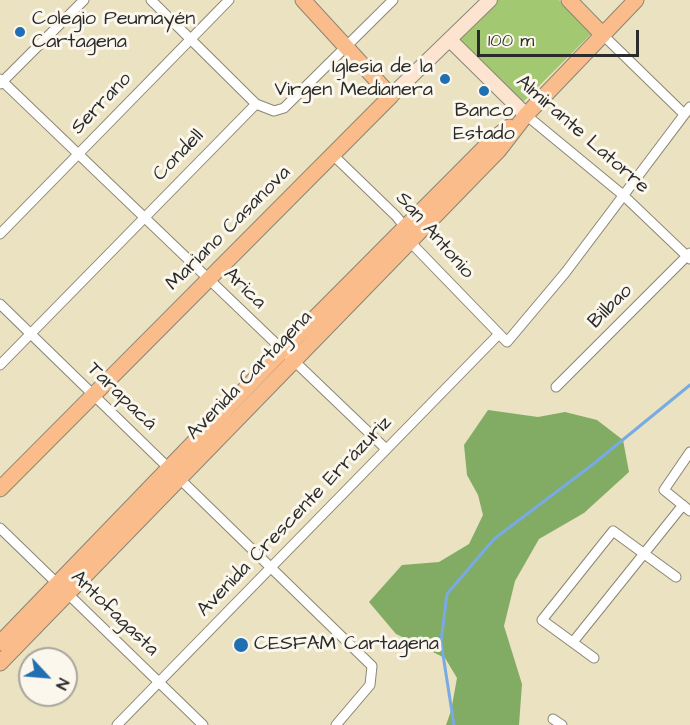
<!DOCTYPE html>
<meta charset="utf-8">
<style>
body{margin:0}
#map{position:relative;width:690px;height:725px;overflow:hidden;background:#eae2c0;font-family:"Architects Daughter",sans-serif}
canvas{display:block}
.north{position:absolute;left:18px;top:647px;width:60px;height:60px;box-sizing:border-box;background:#fbf7ec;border:2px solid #a8a59f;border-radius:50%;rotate:116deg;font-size:16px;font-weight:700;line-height:24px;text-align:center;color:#2b2b2b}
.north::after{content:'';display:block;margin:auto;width:21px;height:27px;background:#1f6fb2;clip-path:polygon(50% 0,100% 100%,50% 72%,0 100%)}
.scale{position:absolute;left:477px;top:30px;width:162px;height:27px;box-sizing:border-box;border:3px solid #2b2b2b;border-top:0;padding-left:8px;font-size:18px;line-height:21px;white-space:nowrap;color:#2b2b2b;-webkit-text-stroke:4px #fbf7ec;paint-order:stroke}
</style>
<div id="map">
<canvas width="690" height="725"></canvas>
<div class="north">N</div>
<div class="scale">100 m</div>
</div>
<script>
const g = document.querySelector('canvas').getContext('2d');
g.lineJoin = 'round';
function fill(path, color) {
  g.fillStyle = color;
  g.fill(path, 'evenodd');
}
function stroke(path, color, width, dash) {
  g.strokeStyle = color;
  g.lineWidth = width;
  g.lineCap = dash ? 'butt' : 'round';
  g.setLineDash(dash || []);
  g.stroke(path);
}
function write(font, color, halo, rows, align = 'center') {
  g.font = font + ' "Architects Daughter",sans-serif';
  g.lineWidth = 6;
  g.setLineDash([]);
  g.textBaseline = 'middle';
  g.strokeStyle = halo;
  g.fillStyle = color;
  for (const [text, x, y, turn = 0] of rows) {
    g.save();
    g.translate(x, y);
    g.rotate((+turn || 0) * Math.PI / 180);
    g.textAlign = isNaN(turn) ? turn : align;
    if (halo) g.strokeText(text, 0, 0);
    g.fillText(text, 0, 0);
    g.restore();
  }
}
fill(new Path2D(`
 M 497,0 L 559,0 L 592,33 L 523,102 L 456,39 Z`), '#a3c872');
fill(new Path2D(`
 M 488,410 L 538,417 L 565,412 L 597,420 L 623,440 L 629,472 L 584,513 L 539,539 L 515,581 L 504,626 L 522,684 L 519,725 L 446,725 L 451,711 L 457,678 L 445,658 L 396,634 L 369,602 L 402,565 L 439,562 L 469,544 L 483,515 L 478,495 L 467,475 L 464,445 Z`), '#82ac64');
stroke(new Path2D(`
 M 454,725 L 441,642 L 447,594 L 494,539 L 592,465 L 690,385`), '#78aae4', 3);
const street = new Path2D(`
 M 151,0 L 256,104 L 274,111 L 284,108 L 393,0
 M 603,35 L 684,114
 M 0,79 L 386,449
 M 0,84 L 84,0
 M 526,115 L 623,195 L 690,259
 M 333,155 L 396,216 L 405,227 L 415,247 L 507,342 L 565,273 L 690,107
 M 0,234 L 229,0
 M 0,304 L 372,666 L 370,685 L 336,725
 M 0,365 L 256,104
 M 556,387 L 690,253
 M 690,452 L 664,490 L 690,511
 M 0,528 L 203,725
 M 573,642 L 683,505
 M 594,658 L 542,620 L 613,531 L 676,577
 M 553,719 L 562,725
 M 117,725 L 499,334`);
const secondary = new Path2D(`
 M 450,40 L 526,115
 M 391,96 L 490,0`);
const primary = new Path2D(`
 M 569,0 L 603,35
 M 0,489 L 391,96 L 303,0
 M 0,643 L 282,351 L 492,140 L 509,127
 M 0,663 L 499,150 L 526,115 L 636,0`);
stroke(street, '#8a8676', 11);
stroke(secondary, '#8a8676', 16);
stroke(primary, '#8a8676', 17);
stroke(street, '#fff', 9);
stroke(secondary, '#fde4d0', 14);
stroke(primary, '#f9bc8a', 15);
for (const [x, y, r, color] of [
 [20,32,6,"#1f6fb2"],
 [445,79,6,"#1f6fb2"],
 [484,91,6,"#1f6fb2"],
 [241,645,8,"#1f6fb2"]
]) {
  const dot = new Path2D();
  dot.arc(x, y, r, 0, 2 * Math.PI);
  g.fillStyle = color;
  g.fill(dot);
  stroke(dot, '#fbf7ec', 2);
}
write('20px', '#2b2b2b', '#fbf7ec', [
 ["Colegio Peumayén",32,20],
 ["Cartagena",32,43],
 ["Iglesia de la",433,68,"right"],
 ["Virgen Medianera",433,91,"right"],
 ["Banco",484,112,"center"],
 ["Estado",484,135,"center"],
 ["CESFAM Cartagena",254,645]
], 'left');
write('20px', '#2b2b2b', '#fbf7ec', [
 ["Serrano",102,104,-46],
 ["Almirante Latorre",582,135,41],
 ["Condell",179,156,-46],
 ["Mariano Casanova",229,229,-45],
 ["San Antonio",434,236,49],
 ["Arica",244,289,44],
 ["Bilbao",611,307,-45],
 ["Avenida Cartagena",250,376,-46],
 ["Tarapacá",121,397,44],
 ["Avenida Crescente Errázuriz",295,517,-46],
 ["Antofagasta",114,614,44]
]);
</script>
